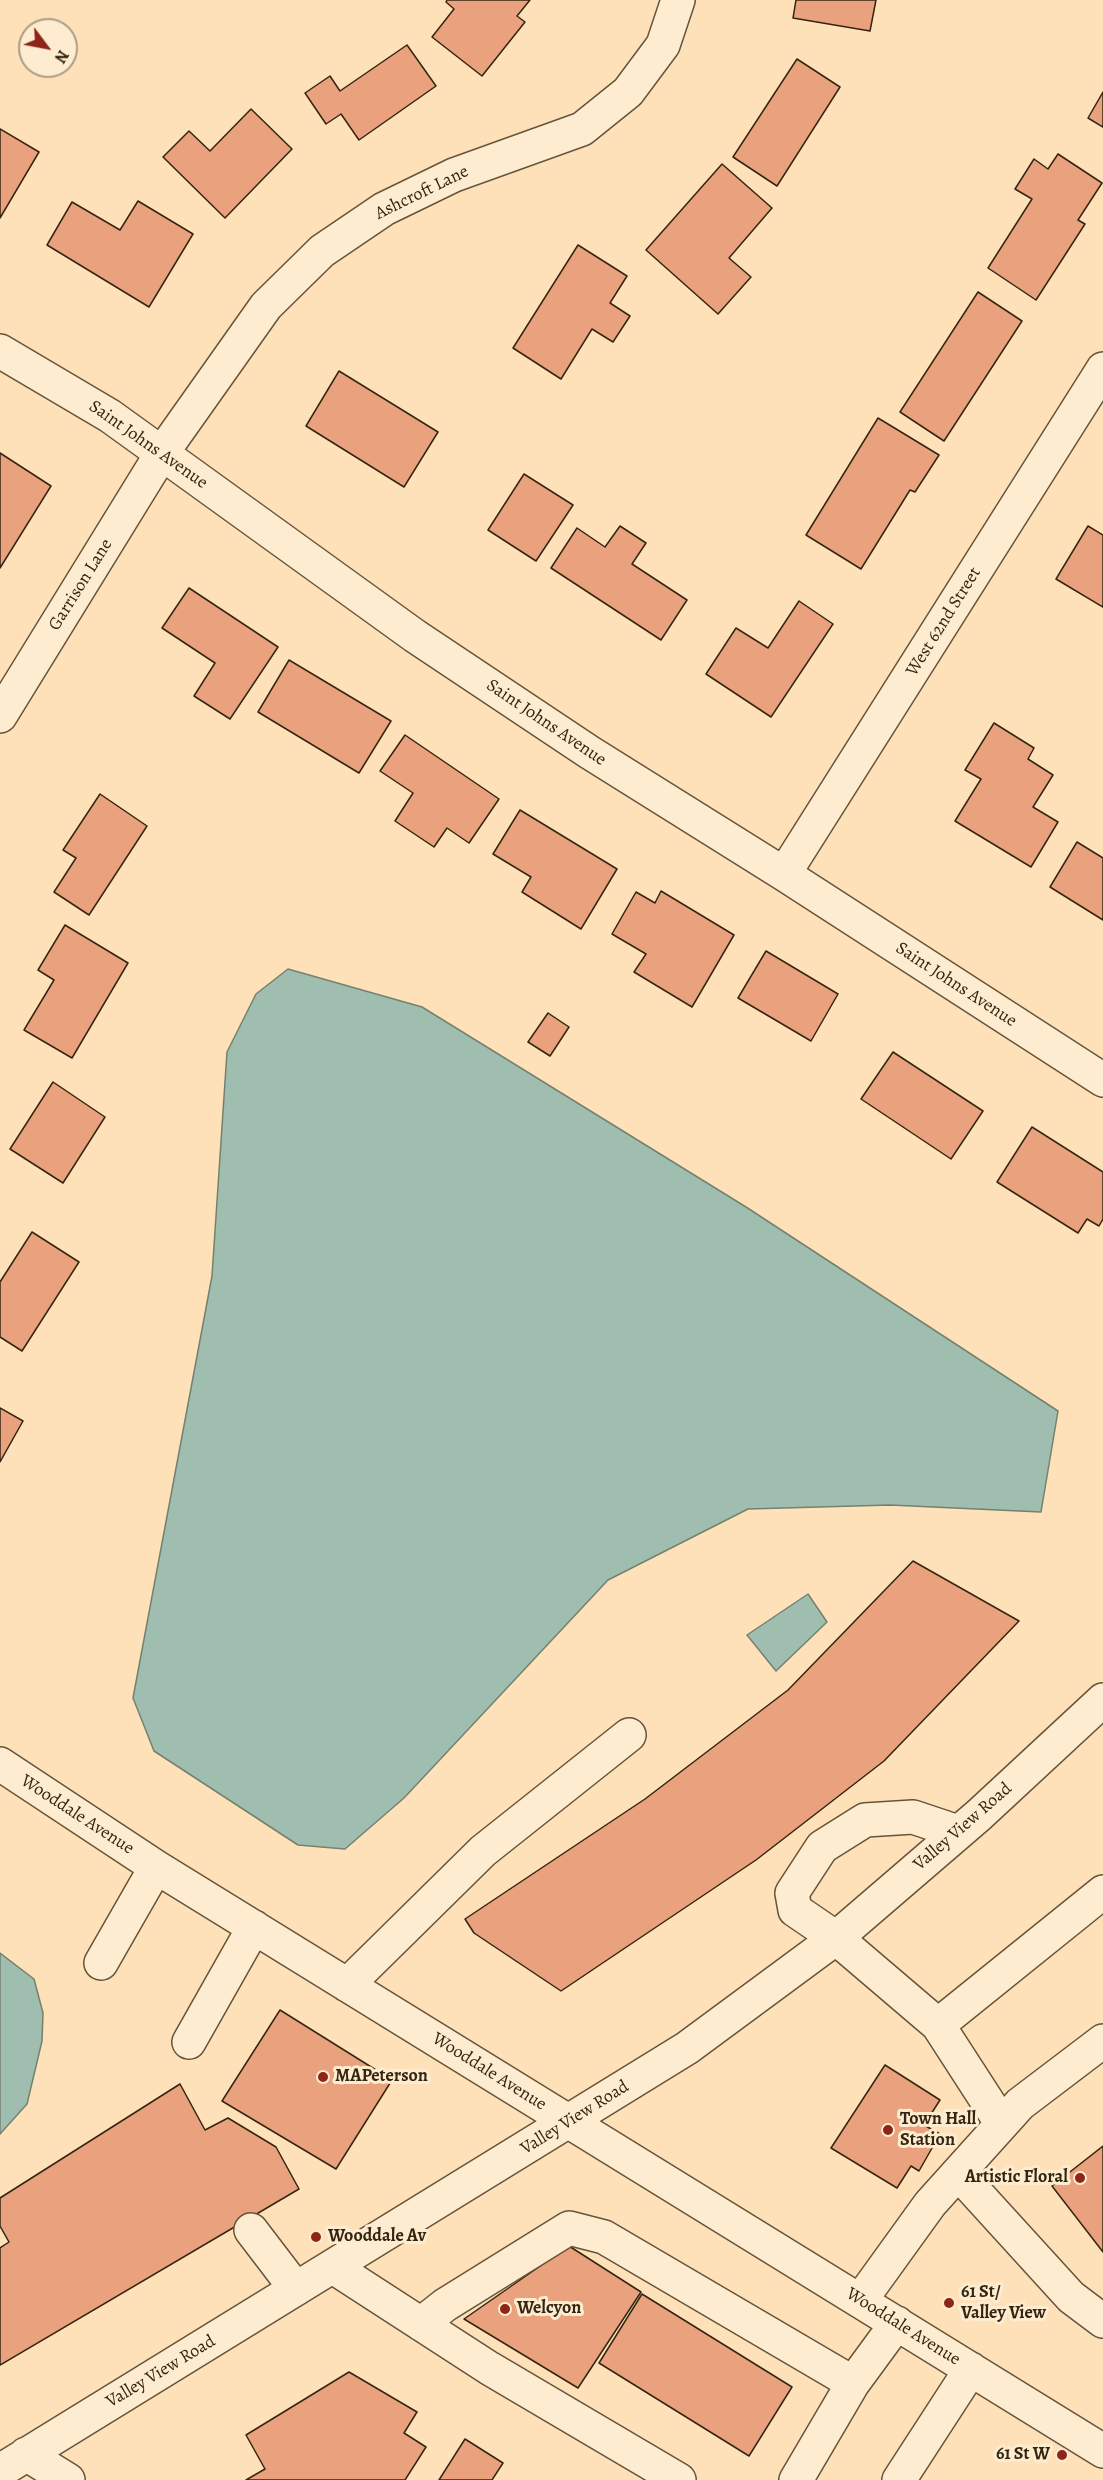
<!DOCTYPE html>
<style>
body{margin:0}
#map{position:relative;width:1103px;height:2480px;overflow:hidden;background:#fee1b8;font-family:Alegreya,serif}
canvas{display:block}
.north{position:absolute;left:18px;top:18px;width:60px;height:60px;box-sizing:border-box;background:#feecd1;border:2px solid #ad9c84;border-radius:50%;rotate:122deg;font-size:16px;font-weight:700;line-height:24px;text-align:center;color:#342510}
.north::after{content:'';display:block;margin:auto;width:21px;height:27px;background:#8f2418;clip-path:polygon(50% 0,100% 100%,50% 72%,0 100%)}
</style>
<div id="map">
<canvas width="1103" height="2480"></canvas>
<div class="north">N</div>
</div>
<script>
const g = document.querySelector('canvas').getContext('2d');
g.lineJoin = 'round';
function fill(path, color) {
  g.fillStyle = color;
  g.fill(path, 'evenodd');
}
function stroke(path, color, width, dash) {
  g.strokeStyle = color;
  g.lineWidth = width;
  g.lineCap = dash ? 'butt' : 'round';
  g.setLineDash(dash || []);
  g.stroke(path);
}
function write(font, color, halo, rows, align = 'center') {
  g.font = font + ' Alegreya,serif';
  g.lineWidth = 6;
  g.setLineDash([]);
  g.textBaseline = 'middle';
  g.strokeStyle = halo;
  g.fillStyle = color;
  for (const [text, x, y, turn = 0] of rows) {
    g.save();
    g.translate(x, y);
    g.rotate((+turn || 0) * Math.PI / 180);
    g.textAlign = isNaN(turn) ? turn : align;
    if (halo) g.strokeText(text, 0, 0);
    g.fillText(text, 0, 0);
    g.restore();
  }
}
const water = new Path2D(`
 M 288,969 L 422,1007 L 746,1207 L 1058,1411 L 1041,1512 L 890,1505 L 748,1509 L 608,1580 L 404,1798 L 345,1849 L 298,1845 L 154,1751 L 133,1698 L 212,1276 L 227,1052 L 256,994 Z
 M 808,1594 L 827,1622 L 776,1671 L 747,1635 Z
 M 0,1953 L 34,1979 L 43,2013 L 42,2041 L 27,2104 L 0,2134 Z`);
fill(water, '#a0beaf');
stroke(water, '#75816f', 1.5);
const building = new Path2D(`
 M 447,0 L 530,0 L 517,16 L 525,22 L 482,76 L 432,37 L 454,9 L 446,2 Z
 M 796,0 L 876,0 L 870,31 L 793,18 Z
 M 407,45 L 436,86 L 359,140 L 341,114 L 326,124 L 305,93 L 330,76 L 340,91 Z
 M 797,59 L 840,87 L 777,186 L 733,157 Z
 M 1103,92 L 1103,127 L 1088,118 Z
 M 251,109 L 292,149 L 225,218 L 163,157 L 189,131 L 210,151 Z
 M 0,129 L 39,152 L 0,218 Z
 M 1058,154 L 1102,183 L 1078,220 L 1085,224 L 1036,300 L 988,268 L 1032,199 L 1015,189 L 1034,159 L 1048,169 Z
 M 722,164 L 772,208 L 729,258 L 751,277 L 718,314 L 646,250 Z
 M 138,201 L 193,234 L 149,307 L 47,245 L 72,202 L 120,230 Z
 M 578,245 L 627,276 L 610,303 L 630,316 L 613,342 L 592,329 L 561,379 L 513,348 Z
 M 978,292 L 1022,321 L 944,441 L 900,412 Z
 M 339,371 L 438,432 L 404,487 L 306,426 Z
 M 878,418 L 939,455 L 915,492 L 910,490 L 861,569 L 806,535 Z
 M 0,453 L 51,486 L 0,568 Z
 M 524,474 L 573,505 L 536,561 L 488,530 Z
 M 620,526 L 646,543 L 632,564 L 687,600 L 661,640 L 551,568 L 577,528 L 605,547 Z
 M 1088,526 L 1103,535 L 1103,607 L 1056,579 Z
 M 189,588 L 278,647 L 230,719 L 194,696 L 215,663 L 162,628 Z
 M 799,601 L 833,624 L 771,717 L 706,674 L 736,628 L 768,648 Z
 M 289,660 L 391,721 L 359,773 L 258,712 Z
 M 994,723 L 1034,748 L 1028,759 L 1053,775 L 1033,807 L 1058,822 L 1031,867 L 955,821 L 981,779 L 965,770 Z
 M 405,735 L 499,799 L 469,843 L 447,828 L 434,847 L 395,821 L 413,793 L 380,771 Z
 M 100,794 L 147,826 L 89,915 L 54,892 L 76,858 L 63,850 Z
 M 520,810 L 617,869 L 581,929 L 522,892 L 531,877 L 493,854 Z
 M 1077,842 L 1103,858 L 1103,920 L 1050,887 Z
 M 661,891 L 734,935 L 692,1007 L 634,972 L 646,954 L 612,934 L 636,892 L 655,903 Z
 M 65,925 L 128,963 L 72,1058 L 24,1030 L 54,980 L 38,970 Z
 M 766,951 L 838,994 L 811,1041 L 738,998 Z
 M 548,1013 L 569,1027 L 550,1056 L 528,1042 Z
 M 893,1052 L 983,1111 L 951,1159 L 861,1099 Z
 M 53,1082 L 105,1117 L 63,1183 L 10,1149 Z
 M 1032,1127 L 1103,1172 L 1103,1219 L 1099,1226 L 1087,1219 L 1078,1233 L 997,1182 Z
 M 32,1232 L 79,1262 L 22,1351 L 0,1337 L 0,1282 Z
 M 0,1408 L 23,1421 L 0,1462 Z
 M 913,1561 L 1019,1621 L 884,1761 L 756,1860 L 561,1991 L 474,1933 L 465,1919 L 645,1799 L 788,1690 Z
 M 280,2010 L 392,2080 L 336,2169 L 222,2101 Z
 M 885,2065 L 940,2100 L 924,2125 L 940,2134 L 919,2171 L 911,2166 L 897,2188 L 831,2148 Z
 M 180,2084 L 205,2130 L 228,2118 L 276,2147 L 299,2189 L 0,2365 L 0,2248 L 9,2242 L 0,2226 L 0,2198 Z
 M 1103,2146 L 1103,2252 L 1052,2186 Z
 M 569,2246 L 641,2292 L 578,2388 L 464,2319 Z
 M 642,2294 L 792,2387 L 749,2456 L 599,2363 Z
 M 349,2372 L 417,2412 L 404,2433 L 426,2447 L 405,2480 L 246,2480 L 265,2469 L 246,2435 Z
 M 465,2439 L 503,2463 L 492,2480 L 439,2480 Z`);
fill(building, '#e9a27d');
stroke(building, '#342510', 1.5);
const minor = new Path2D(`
 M 0,351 L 110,416 L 415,636 L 589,752 L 784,874 L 1103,1080
 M 0,716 L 162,453 L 266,306 L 322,251 L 384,209 L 454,175 L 582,129 L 628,92 L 663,45 L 678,0
 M 784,874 L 1103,369
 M 0,1764 L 156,1867 L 1103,2451
 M 958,1832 L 913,1817 L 865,1820 L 822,1847 L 792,1893 L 795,1910 L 836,1938 L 938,2025 L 1103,1892
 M 101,1963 L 156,1867
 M 347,1985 L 483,1851 L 629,1735
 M 938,2025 L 1002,2124
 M 189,2042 L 254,1927
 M 958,2173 L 1071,2297 L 1103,2321
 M 251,2230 L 296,2289
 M 333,2267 L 489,2368 L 679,2480
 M 860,2301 L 930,2204 L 1020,2104 L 1103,2041
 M 421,2324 L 445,2305 L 569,2228 L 604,2237 L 853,2383
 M 26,2454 L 68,2480
 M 0,2471 L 687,2048 L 836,1938 L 979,1815 L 1103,1700
 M 796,2480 L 853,2383 L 897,2323
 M 899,2480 L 971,2369`);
stroke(minor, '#66543a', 36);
stroke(minor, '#feecd1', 33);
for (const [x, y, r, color] of [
 [323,2077,6,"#8f2418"],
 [888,2130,6,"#8f2418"],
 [1080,2178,6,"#8f2418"],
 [316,2237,6,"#8f2418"],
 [949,2303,6,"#8f2418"],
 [505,2309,6,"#8f2418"],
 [1062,2455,6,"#8f2418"]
]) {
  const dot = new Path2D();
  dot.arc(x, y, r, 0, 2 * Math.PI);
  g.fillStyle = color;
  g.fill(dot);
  stroke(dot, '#feecd1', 2);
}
write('18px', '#342510', '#feecd1', [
 ["Ashcroft Lane",422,193,-26],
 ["Saint Johns Avenue",148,445,35],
 ["Garrison Lane",81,585,-58],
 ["West 62nd Street",944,622,-58],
 ["Saint Johns Avenue",546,723,34],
 ["Saint Johns Avenue",956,985,33],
 ["Wooddale Avenue",77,1815,33],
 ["Valley View Road",963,1827,-41],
 ["Wooddale Avenue",489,2072,32],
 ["Valley View Road",575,2118,-32],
 ["Wooddale Avenue",903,2327,32],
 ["Valley View Road",161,2372,-31]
]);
write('bold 18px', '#342510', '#feecd1', [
 ["MAPeterson",335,2077],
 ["Town Hall",900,2120],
 ["Station",900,2141],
 ["Artistic Floral",1068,2178,"right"],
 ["Wooddale Av",328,2237],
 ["61 St/",961,2293],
 ["Valley View",961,2314],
 ["Welcyon",517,2309],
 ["61 St W",1050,2455,"right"]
], 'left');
</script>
